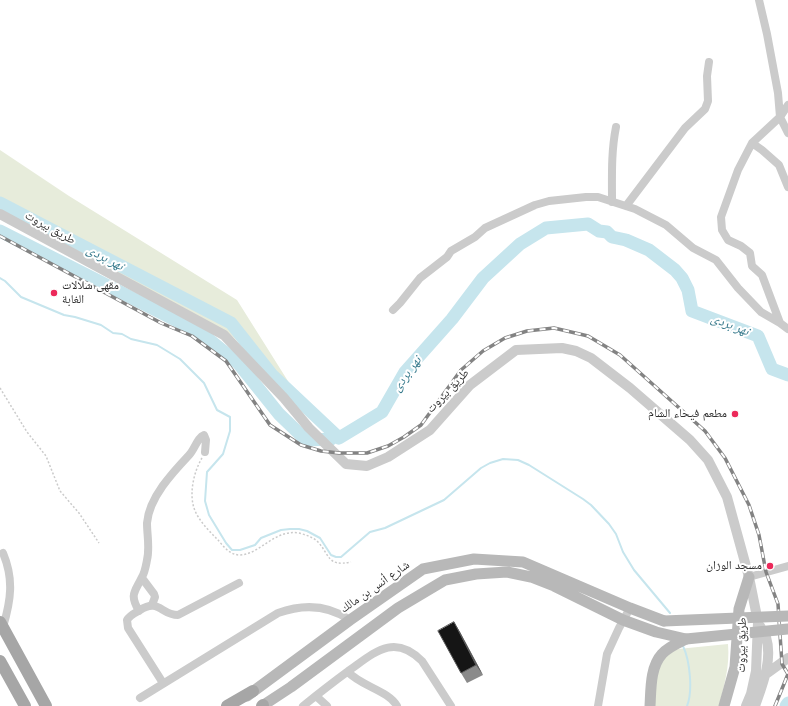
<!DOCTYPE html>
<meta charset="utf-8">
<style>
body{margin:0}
canvas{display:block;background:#fff}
</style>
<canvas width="788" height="706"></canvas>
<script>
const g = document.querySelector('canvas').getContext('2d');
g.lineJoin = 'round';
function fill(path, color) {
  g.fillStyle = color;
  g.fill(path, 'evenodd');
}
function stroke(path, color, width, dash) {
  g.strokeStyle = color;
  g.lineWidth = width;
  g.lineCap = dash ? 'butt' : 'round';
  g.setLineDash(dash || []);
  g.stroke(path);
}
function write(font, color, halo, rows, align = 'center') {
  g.font = font + ' Helvetica,"Noto Naskh Arabic",sans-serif';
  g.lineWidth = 4;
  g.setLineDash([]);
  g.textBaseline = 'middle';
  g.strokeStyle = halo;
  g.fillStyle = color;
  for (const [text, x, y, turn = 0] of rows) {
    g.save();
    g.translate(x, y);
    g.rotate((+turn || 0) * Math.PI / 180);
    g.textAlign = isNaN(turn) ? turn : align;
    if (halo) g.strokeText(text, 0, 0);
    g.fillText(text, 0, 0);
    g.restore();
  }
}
fill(new Path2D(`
 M 0,150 L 69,196 L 237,300 L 303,405 L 262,363 L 226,331 L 0,209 Z
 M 728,644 C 730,666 724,686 719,706 L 654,706 L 657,673 L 659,666 L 666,655 L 678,649 Z`), '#e7ecdb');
stroke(new Path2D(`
 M 0,278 L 5,281 L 21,297 L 64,315 L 75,317 L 101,325 L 113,333 L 122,334 L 131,339 L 157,345 L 180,359 L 204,383 L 217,410 L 230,417 L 230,431 L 223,454 L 207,472 L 205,501 L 209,515 L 226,543 L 232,550 L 240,550 L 255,545 L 261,538 L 281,530 L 290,529 L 299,529 L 307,531 L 320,538 L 331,555 L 336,557 L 341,557 L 370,532 L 385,528 L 444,500 L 481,468 L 490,463 L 503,459 L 518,460 L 529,465 L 583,499 L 591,505 L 609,524 L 616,534 L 623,552 L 634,570 L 670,613
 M 683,646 C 690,661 693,691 687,706`), '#c6e5ed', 2);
stroke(new Path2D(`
 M 0,203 L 231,323 L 272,375 L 339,438 L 382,412 L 405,372 L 452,319 L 483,278 L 520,244 L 546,228 L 588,224 L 599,231 L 607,232 L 612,237 L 626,240 L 649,250 L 675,270 L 682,278 L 688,290 L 692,311 L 758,336 L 772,369 L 788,375
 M 0,231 L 201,333 L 238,363 L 279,414 L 306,440 L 331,439
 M 786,706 L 788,703`), '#c6e5ed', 13);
stroke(new Path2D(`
 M 0,388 L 27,432 L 46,456 L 60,491 L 79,513 L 99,543
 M 202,458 C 194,471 189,493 194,508 C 198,520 209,531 218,540 C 224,547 230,555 240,555 C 261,554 274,529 299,533 C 306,535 313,537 318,542 C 330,555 327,567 351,562`), '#cbcbcb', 1.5, [2, 2]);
stroke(new Path2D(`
 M 759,0 L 767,34 L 778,93 L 780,117 L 788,133
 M 788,105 L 780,117 L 752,143 L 738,170 L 721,217 L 722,230 L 728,240 L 741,246 L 750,253 L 752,266 L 762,275 L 780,323 L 788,329
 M 752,143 L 762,150 L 779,165 L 788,187
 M 612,202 C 612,177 611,152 616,127
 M 626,206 L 685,128 L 705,109 L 708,101 L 707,76 L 709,62
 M 393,310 L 400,303 L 420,278 L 447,257 L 451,251 L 475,237 L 485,228 L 535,205 L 549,201 L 586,197 L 598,197 L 635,209 L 666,225 L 693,248 L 716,260 L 738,288 L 761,312 L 780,323
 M 749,577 L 788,566
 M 142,578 L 154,594 L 155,597 L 152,605
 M 139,611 C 129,594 135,592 142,577 C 145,572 146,565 147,560 C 150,548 147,535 147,523 C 149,497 174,471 190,454 C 195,448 198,437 204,435 L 206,440 L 205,452
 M 3,627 C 11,600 14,579 3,553
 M 348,672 C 361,686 389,691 397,706
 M 163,683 L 128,628 L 127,620 C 130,615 135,613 140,610 C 159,598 161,615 178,615 L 239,583
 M 316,696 L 327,706
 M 140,698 L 278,613 C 303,604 328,605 350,620
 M 303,706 C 318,694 332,683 347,672 C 373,654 393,632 422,661 L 451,706
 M 598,706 L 607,654 L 619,628 L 630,608`), '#cbcbcb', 8);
stroke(new Path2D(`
 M 0,214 L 224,335 L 284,398 L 309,428 L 346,464 L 367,466 L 388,457 L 430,430 L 470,385 L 516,350 L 562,348 L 576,351 L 591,358 L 630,388 L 690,440 L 708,460 L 727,497 L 749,577 L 758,622 L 756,671 L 751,694 L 746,706
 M 766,674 L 788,658
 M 755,706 C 762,686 773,660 766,637 C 764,634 762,630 760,626`), '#cbcbcb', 10);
stroke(new Path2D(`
 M 247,696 L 350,620 L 423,569 L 474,559 L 523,562 L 630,608 L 664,621
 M 262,706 L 291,687 L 398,608 L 445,580 L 476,574 L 507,572 L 531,577 L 554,586 L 623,620 L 656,632 L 686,639
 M 650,706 C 651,690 650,667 662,654 C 668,647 678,643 686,639
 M 724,706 L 735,667 L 739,609 L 749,577`), '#b8b8b8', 11);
stroke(new Path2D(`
 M 0,622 L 46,706
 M 0,661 L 25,706
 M 227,706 L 253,691
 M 262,706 L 263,705`), '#a6a6a6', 12);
const rail = new Path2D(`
 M 0,236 L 161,323 L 192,336 L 226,361 L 270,425 L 301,445 L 321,451 L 339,453 L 367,453 L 388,446 L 404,437 L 421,425 L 461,370 L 483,351 L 505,338 L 527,331 L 554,328 L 588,336 L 620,355 L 705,431 L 725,458 L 749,505 L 759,535 L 766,572 L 778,604 L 782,664 L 788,674
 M 775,706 L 788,674`);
stroke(rail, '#838383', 3.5);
stroke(rail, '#fff', 2, [6]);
stroke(new Path2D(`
 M 664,621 L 788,616
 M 686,639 L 788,629`), '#b8b8b8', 11);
fill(new Path2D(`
 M 454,622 L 460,632 L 483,675 L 467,683 L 461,673 Z`), '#8a8a8a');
fill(new Path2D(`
 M 454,622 L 460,632 L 483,675 L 476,665 Z`), '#5b5b5b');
const building = new Path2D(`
 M 454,622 L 476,665 L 461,673 L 438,631 Z`);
fill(building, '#151515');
stroke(building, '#5b5b5b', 1);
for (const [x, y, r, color] of [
 [54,293,4,"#ec295a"],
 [735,414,4,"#ec295a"],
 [770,566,4,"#ec295a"]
]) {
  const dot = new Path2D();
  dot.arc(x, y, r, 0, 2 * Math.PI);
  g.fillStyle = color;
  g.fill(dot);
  stroke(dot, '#fff', 1.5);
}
write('12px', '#2e2e2e', '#fff', [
 ["طريق بيروت",50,228,29],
 ["طريق بيروت",448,391,-46],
 ["شارع أنس بن مالك",375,587,-35],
 ["طريق بيروت",742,645,-89]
]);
write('12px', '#2e2e2e', '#fff', [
 ["مقهى شلالات",62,286,"left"],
 ["الغابة",62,300,"left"],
 ["مطعم فيحاء الشام",727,414],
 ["مسجد الوزان",762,566]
], 'right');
write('italic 13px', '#377a8c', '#fff', [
 ["نهر بردى",105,258,28],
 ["نهر بردى",730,325,21],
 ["نهر بردى",407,374,-54]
]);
</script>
